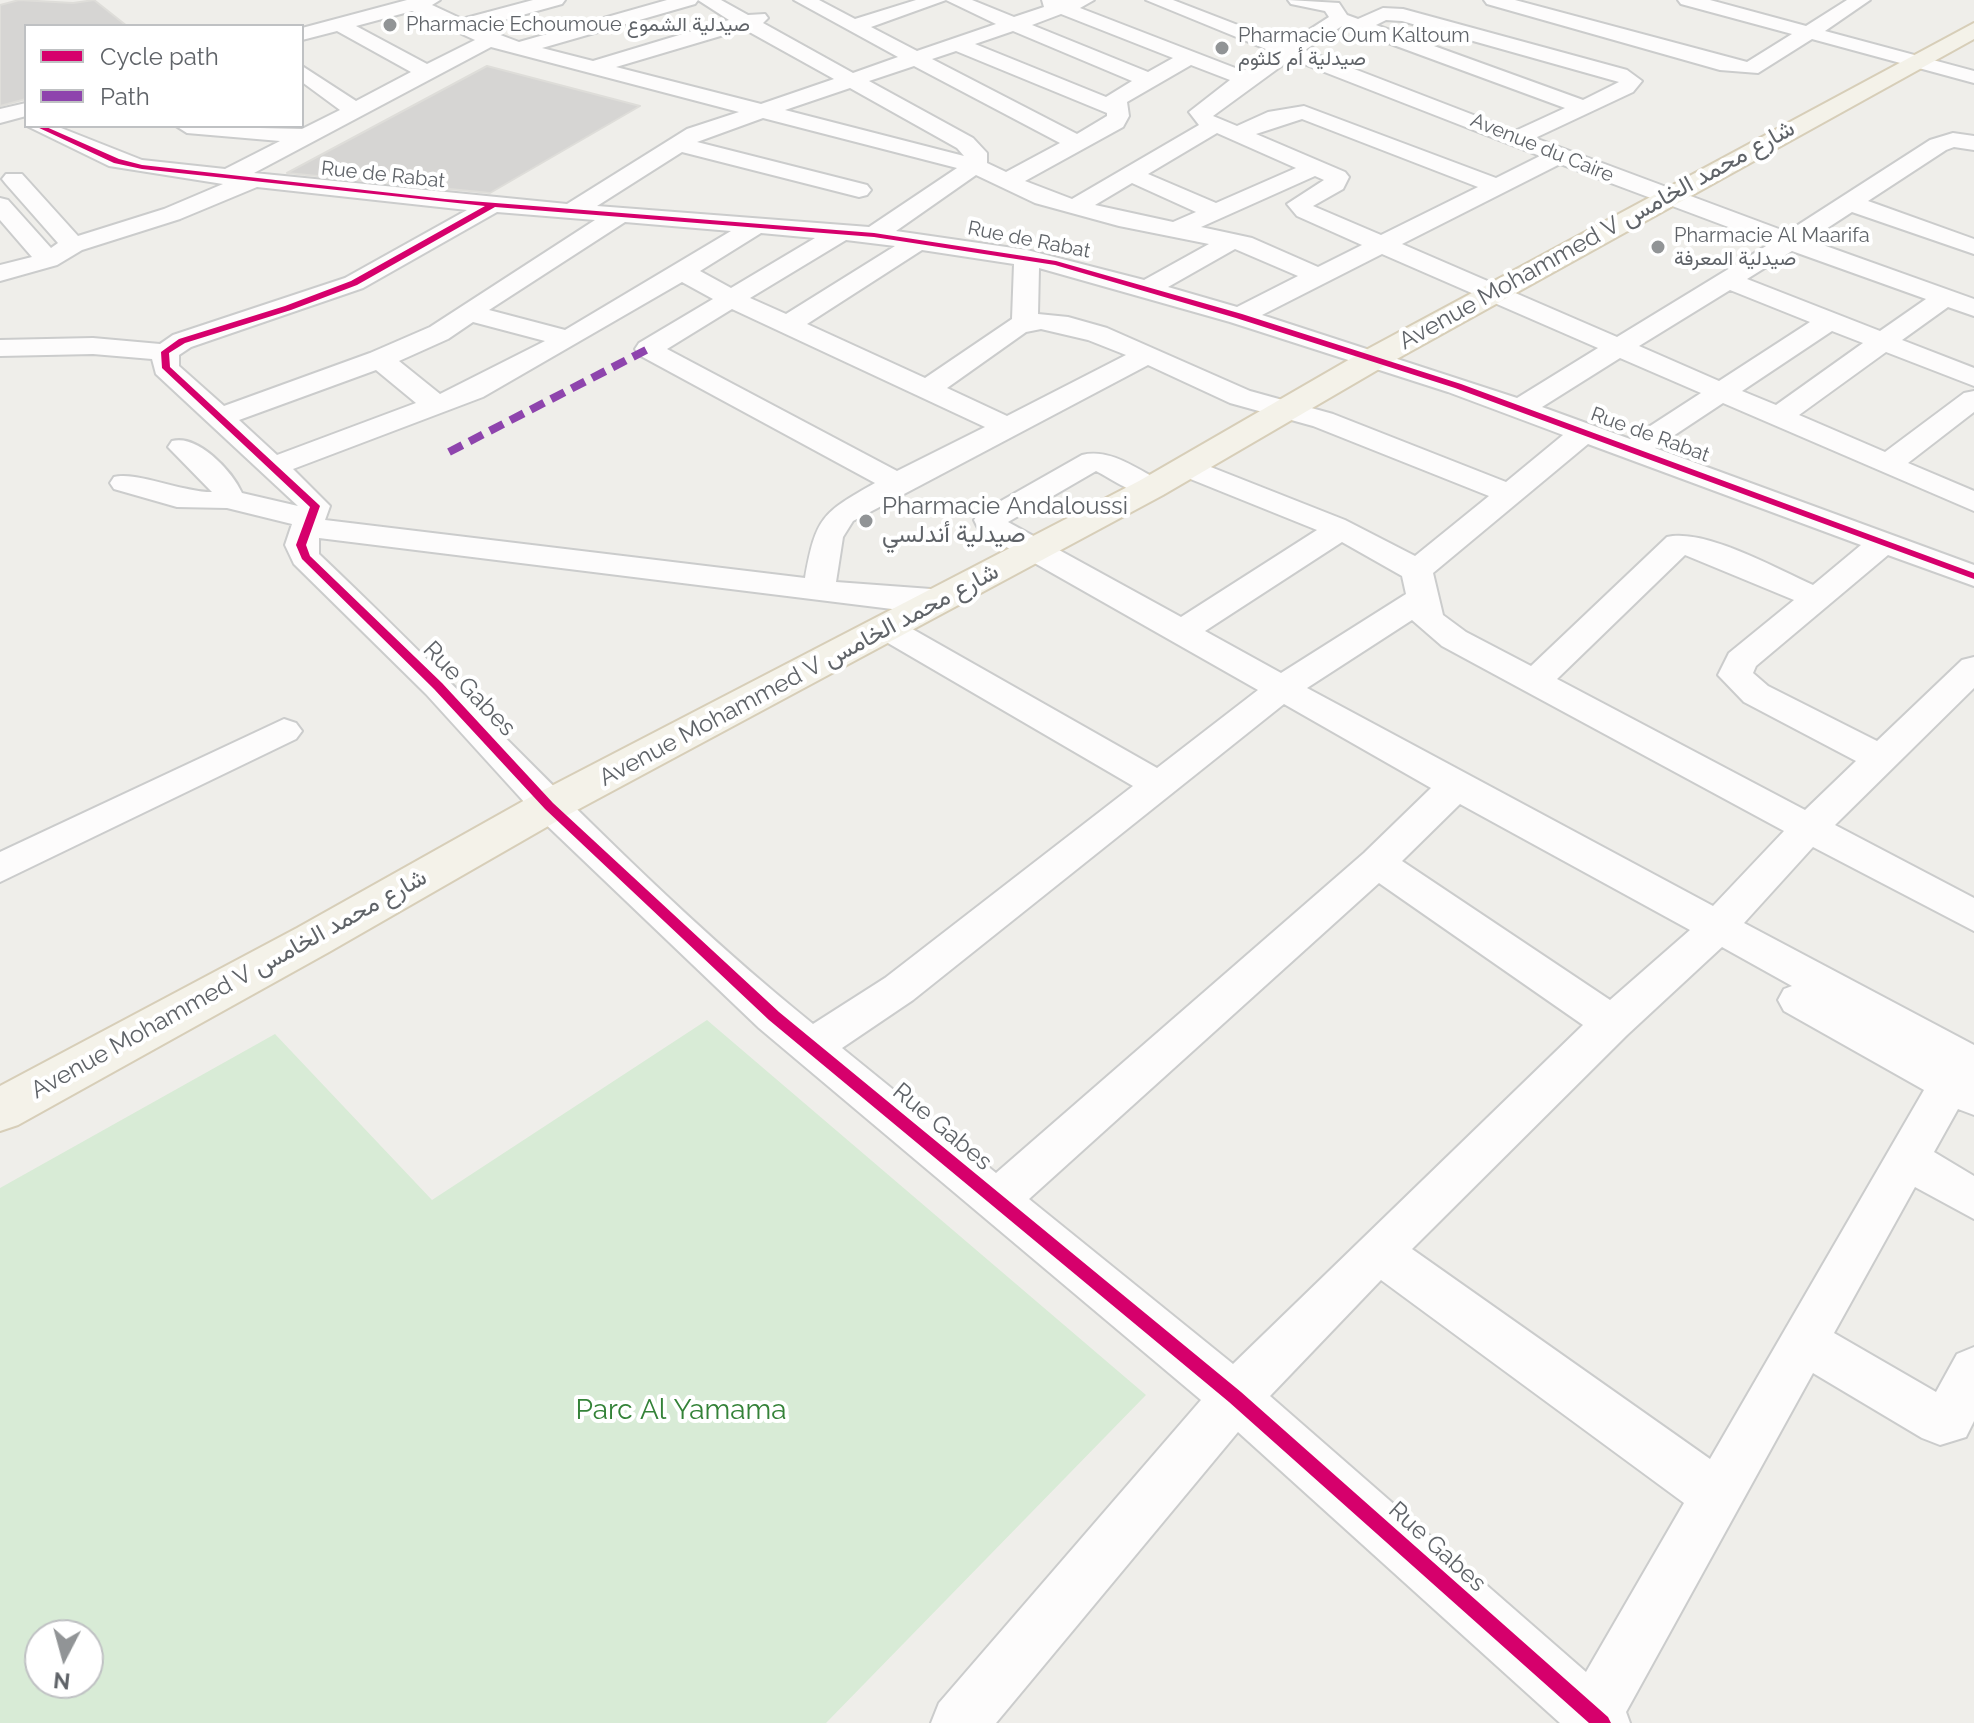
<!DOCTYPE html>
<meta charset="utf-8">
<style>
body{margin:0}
#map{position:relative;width:1974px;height:1723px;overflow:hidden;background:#efeeea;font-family:Raleway,sans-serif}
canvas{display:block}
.legend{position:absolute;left:24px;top:24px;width:280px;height:104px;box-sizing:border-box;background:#fff;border:2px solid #bfc1c3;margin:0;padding:10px 14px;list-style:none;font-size:24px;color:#5f6368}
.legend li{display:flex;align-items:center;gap:16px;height:40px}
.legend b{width:40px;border:2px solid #bfc1c3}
.north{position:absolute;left:24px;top:1619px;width:80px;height:80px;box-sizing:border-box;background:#fff;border:2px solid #bfc1c3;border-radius:50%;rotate:186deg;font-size:22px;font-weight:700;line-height:32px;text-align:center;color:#5f6368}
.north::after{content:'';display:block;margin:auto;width:28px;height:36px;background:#919496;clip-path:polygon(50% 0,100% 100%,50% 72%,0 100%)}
</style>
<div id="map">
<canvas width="1974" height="1723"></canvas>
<ul class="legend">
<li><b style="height:10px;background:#d6006c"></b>Cycle path</li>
<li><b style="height:10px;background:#8e44ad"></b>Path</li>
</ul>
<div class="north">N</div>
</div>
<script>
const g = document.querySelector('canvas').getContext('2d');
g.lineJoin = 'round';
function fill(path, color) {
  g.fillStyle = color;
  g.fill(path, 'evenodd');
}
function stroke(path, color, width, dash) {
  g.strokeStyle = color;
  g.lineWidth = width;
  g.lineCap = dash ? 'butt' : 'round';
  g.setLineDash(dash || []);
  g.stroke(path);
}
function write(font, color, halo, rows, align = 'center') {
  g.font = font + ' Raleway,Vazirmatn,sans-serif';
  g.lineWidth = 8;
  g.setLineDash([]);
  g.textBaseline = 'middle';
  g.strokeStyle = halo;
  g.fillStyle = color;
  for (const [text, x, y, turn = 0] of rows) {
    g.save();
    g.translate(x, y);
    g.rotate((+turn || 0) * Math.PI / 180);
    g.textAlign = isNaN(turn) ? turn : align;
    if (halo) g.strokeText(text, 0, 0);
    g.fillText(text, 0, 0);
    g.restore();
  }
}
fill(new Path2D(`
 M 707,1020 L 1146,1395 L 826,1723 L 0,1723 L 0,1188 L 275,1034 L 432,1200 ZM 40,1635 L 88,1635 L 88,1683 L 40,1683 Z`), '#d8ebd6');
const building = new Path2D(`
 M 19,0 L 73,3 L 94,0 L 127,26 L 26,26 L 26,99 L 0,106 L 0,5 Z
 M 487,66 L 640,106 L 490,193 L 287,173 Z`);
fill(building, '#d6d5d3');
stroke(building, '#deddd9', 2);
const minor = new Path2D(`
 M 407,0 L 440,0 L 432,5 L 462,19 L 533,0 L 565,0 L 562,4 L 479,27 L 519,42 L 667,0 L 721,0 L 748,15 L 765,14 L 768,18 L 763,23 L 853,73 L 898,57 L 794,0 L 819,0 L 855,19 L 916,0 L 972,0 L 1014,17 L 1044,7 L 1042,0 L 1094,0 L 1080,8 L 1243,71 L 1273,52 L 1146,0 L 1173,0 L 1287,44 L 1329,17 L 1325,11 L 1291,4 L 1288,0 L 1339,3 L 1347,15 L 1358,19 L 1383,8 L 1403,9 L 1627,70 L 1642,81 L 1633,92 L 1535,138 L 1787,232 L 1930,140 L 1953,133 L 1974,136 L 1974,150 L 1954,147 L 1946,150 L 1868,201 L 1974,239 L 1974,254 L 1852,212 L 1809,240 L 1974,299 L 1974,316 L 1948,307 L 1902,340 L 1974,368 L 1974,386 L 1886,352 L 1799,415 L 1885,452 L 1964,393 L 1974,391 L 1974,412 L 1908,463 L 1974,491 L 1974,511 L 1723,403 L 1655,448 L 1974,565 L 1974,586 L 1888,555 L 1756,666 L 1753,673 L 1768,686 L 1877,741 L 1962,660 L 1974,657 L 1974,688 L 1835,825 L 1974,898 L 1974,931 L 1813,847 L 1744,923 L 1974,1045 L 1974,1115 L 1958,1109 L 1934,1152 L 1974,1176 L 1974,1219 L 1915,1187 L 1834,1333 L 1936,1392 L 1957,1354 L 1974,1347 L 1974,1421 L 1966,1437 L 1940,1445 L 1922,1438 L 1813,1373 L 1626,1712 L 1630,1723 L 1560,1723 L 1238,1432 L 996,1723 L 931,1723 L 939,1703 L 1201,1400 L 759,1028 L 536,815 L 426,694 L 294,564 L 285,545 L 292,524 L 227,508 L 177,507 L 114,489 L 110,483 L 114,477 C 136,471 181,492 212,492 L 168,447 L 172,441 C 198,434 232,471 242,493 L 298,506 L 156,374 L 152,359 L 93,354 L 0,356 L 0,340 L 93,338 L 160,344 L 173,335 L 345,278 L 467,210 L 257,187 L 180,219 L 82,250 L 57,265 L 0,281 L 0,265 L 32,257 L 0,220 L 0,198 L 8,200 L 51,248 L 58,243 L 6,184 L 2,179 L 6,174 L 22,174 L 78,236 L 164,209 L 223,184 L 109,166 L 27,126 L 56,126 L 142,160 L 225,169 L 280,141 L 187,133 L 176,126 L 302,129 L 340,110 L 302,82 L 302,66 L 356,101 L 411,72 L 337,31 L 302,40 L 302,28 ZM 698,0 L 729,20 L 593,61 L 542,48 L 695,4 ZM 946,0 L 996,24 L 917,51 L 871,27 ZM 412,11 L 475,40 L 427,64 L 356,26 ZM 1061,14 L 1173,58 L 1148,72 L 1032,25 ZM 1386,20 L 1402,21 L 1619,82 L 1583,100 L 1376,25 ZM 1342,26 L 1565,108 L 1515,131 L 1305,50 ZM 744,29 L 834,79 L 761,104 L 616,67 ZM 1013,31 L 1132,81 L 1106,97 L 975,44 ZM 491,47 L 739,112 L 687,129 L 567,204 L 254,173 ZM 956,51 L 1107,113 L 1107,116 L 1077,134 L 932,59 ZM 1291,59 L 1540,156 L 1496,178 L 1304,106 L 1268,112 L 1237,126 L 1213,116 ZM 1191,65 L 1230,80 L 1189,112 L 1199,125 L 1072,199 L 1025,181 L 1123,127 L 1129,116 L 1127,102 ZM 914,66 L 1060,143 L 1006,172 L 987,163 L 987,153 L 973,138 L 869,81 ZM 850,88 L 957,148 L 964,156 L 785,110 ZM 763,118 L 957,168 L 869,227 L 597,206 L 682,152 L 859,197 L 867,195 L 871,190 L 867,185 L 697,142 ZM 1302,119 L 1478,187 L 1381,235 L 1313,206 L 1343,189 L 1349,177 L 1345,172 L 1256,134 ZM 1217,133 L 1296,168 L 1216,203 L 1148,174 ZM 1560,164 L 1771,243 L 1617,337 L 1402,244 ZM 976,175 L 1035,203 L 1119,226 L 1209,244 L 1144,280 L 1027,250 L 896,231 ZM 1315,176 L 1324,180 L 1287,204 L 1297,216 L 1362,245 L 1318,267 L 1252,238 L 1201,227 ZM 1132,183 L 1196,212 L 1173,222 L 1095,205 ZM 497,212 L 595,220 L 430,327 L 370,353 L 224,406 L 179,366 L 179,355 L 191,347 L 363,288 ZM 625,222 L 731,231 L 565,330 L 489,310 ZM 761,233 L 815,238 L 731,288 L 700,271 ZM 846,240 L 895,246 L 786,314 L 750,298 ZM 1235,249 L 1298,276 L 1237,307 L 1168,287 ZM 922,250 L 1014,264 L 1012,319 L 925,378 L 807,324 ZM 1792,251 L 1926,299 L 1880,331 L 1747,279 ZM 1382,254 L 1598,348 L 1517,398 L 1262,315 ZM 1039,268 L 1230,322 L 1448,392 L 1563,435 L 1506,482 L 1333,414 L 1250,391 L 1107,328 L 1068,317 L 1038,314 ZM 682,282 L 713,299 L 639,343 L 635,349 L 639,355 L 875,483 C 822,513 816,517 805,578 L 325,520 L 330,506 L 293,469 L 483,397 ZM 1730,290 L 1810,322 L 1719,381 L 1639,346 ZM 732,309 L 985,427 L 897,471 L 667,349 ZM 473,322 L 545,341 L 440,394 L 399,361 L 448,339 ZM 1041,329 L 1088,340 L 1126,355 L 1007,416 L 947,388 L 1026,332 ZM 1832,331 L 1863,343 L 1776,405 L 1742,391 ZM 1620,358 L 1701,393 L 1630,439 L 1542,407 ZM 1148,365 L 1230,403 L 1313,426 L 1489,496 L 1415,556 L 1345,520 L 1198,462 L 1178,462 L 1173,468 L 1178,474 L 1317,530 L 1181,617 L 1008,522 L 1096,471 C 1116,481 1139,500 1162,494 L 1166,488 L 1162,482 C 1137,469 1110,448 1082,455 L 978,514 L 974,520 L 980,532 L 1258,690 L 1157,768 L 900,622 L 888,619 L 876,622 L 872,629 L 876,636 L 1133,786 L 885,978 L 813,1024 C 636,881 484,710 319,554 L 319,538 L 892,609 L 958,605 L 963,598 L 958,591 L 836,582 L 843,537 L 853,521 ZM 376,370 L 416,403 L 277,455 L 239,420 ZM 1588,444 L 1861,545 L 1813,585 C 1777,569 1705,528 1667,537 L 1531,666 L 1466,632 L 1443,615 L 1433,573 ZM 1342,542 L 1402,576 L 1406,594 L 1281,673 L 1205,631 ZM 1685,555 L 1794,600 L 1729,653 L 1718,675 L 1744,702 L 1856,761 L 1805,810 L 1557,679 ZM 1412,620 L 1442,646 L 1784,831 L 1713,906 L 1307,688 ZM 1284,704 L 1431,788 L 1364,853 L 996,1173 L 842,1048 L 913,1000 ZM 1460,804 L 1690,930 L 1610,1000 L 1402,861 ZM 1379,883 L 1583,1025 L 1233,1364 L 1029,1199 ZM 1722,947 L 1792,986 L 1784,989 L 1778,1000 L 1784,1011 L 1924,1090 L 1710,1459 L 1412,1249 L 1627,1035 ZM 1381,1280 L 1684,1503 L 1586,1672 L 1270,1396 Z
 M 1484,0 L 1515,0 L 1747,62 L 1792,34 L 1681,4 L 1678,0 L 1710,0 L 1806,26 L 1847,0 L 1870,0 L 1825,31 L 1974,71 L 1974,83 L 1812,39 L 1758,73 L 1720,70 L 1487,4 Z
 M 26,103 L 26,116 L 0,123 L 0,109 Z
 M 284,719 L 296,723 L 302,731 L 296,739 L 0,882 L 0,852 Z`);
const major = new Path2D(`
 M 1974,23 L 1974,39 L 1386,365 L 1163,495 L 564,817 L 329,952 L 18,1125 L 0,1131 L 0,1086 L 297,928 L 534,795 L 1139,481 L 1364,351 Z`);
stroke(minor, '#cbcccc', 4);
stroke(major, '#d7ceb8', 4);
fill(minor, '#fdfcfc');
fill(major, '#f4f2e9');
stroke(new Path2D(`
 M 449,452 L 648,349`), '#8e44ad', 8, [15, 8]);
fill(new Path2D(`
 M 35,126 L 44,126 L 119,159 L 142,165 L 445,199 L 874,233 L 1056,261 L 1242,314 L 1461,384 L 1974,573 L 1974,579 L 1455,388 L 1236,318 L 1055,265 L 874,237 L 495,207 L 357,285 L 291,310 L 185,343 L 169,353 L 170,367 L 318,504 L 320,506 L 306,545 L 310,556 L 442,683 L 553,803 L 779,1012 L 1241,1392 L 1608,1717 L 1611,1723 L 1589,1723 L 1229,1402 L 769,1020 L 545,809 L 434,689 L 302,559 L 296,545 L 310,507 L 162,368 L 161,352 L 179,339 L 285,306 L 351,281 L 485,206 L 142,169 L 114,163 Z`), '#d6006c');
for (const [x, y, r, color] of [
 [390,25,8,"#919496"],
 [1222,48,8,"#919496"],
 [1658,247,8,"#919496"],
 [866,521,8,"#919496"]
]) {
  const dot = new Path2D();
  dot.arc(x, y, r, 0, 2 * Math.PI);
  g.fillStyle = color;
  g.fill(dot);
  stroke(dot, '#fff', 3);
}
write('20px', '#5f6368', '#fff', [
 ["Pharmacie Echoumoue صيدلية الشموع",406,25],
 ["Pharmacie Oum Kaltoum",1238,36],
 ["صيدلية أم كلثوم",1238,59],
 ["Pharmacie Al Maarifa",1674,236],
 ["صيدلية المعرفة",1674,259]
], 'left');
write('20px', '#5f6368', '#fff', [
 ["Avenue du Caire",1542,148,22],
 ["Rue de Rabat",383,175,6],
 ["Rue de Rabat",1029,240,11],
 ["Rue de Rabat",1650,435,20]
]);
write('24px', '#5f6368', '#fff', [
 ["Avenue Mohammed V شارع محمد الخامس",1597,235,-29],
 ["Avenue Mohammed V شارع محمد الخامس",799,675,-28],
 ["Rue Gabes",469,689,46],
 ["Avenue Mohammed V شارع محمد الخامس",229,984,-29],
 ["Rue Gabes",942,1127,40],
 ["Rue Gabes",1437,1547,42]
]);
write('24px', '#5f6368', '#fff', [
 ["Pharmacie Andaloussi",882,507],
 ["صيدلية أندلسي",882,535]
], 'left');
write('28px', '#348238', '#fff', [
 ["Parc Al Yamama",681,1411]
]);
</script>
